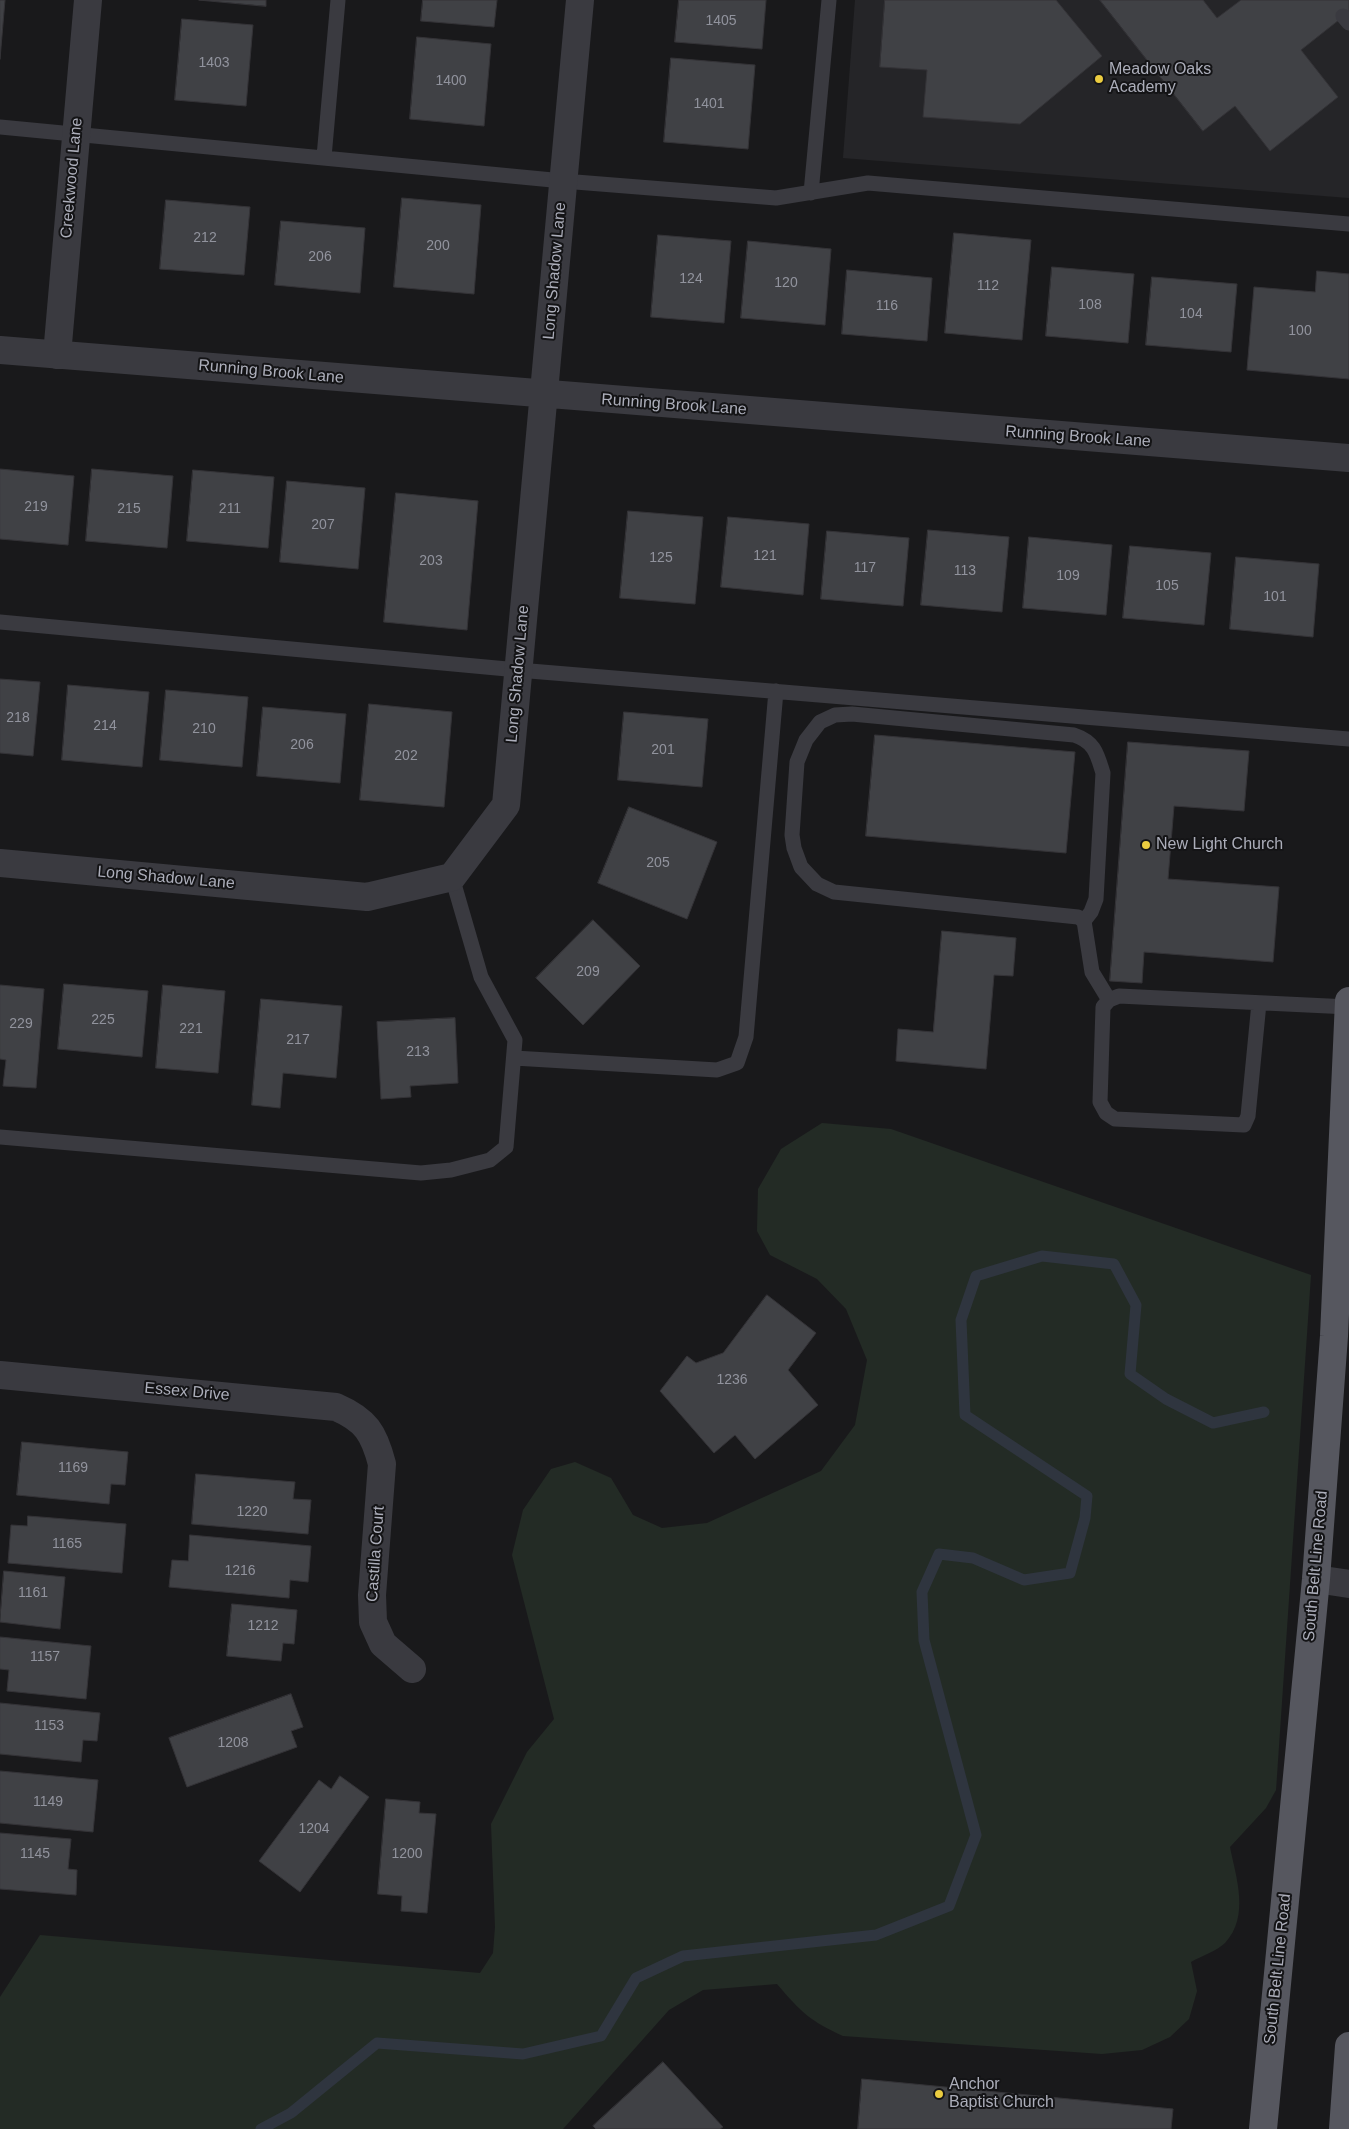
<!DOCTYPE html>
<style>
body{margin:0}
canvas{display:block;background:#19191b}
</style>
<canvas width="1349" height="2129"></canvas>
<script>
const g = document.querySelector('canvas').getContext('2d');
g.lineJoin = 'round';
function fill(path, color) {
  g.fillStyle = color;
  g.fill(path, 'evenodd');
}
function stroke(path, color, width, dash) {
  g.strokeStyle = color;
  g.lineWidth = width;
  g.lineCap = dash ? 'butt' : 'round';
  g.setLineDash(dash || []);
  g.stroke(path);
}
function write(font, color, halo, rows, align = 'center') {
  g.font = font + ' Helvetica,sans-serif';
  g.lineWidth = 4;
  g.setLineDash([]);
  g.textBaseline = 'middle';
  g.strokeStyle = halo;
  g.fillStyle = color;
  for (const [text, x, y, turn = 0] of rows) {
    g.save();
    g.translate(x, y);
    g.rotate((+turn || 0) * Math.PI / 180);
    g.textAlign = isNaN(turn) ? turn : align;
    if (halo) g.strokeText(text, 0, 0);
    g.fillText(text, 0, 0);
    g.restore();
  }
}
fill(new Path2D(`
 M 855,0 L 1349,0 L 1349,198 L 843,158 Z`), '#252528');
fill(new Path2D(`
 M 822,1123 L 891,1129 L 1311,1275 L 1276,1790 L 1266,1808 L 1230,1847 C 1236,1878 1250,1916 1225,1943 C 1217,1951 1201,1956 1191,1962 L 1197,1991 L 1189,2019 L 1170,2037 L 1142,2050 L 1102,2054 L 843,2036 C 810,2021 801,2012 777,1984 L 703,1990 L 669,2010 L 563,2129 L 0,2129 L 0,1997 L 40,1935 L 480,1973 L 493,1953 L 495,1927 L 491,1824 L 527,1752 L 554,1719 L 512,1555 L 523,1510 L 551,1469 L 575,1462 L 611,1478 L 633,1515 L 662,1528 L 707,1523 L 821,1471 L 855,1425 L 867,1360 L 846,1309 L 817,1279 L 770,1255 L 757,1231 L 758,1189 L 781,1149 Z`), '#232b25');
stroke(new Path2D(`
 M 261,2129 L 291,2113 L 377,2043 L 523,2054 L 601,2036 L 636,1978 L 683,1956 L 876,1935 L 949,1906 L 976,1835 L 924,1640 L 922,1592 L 939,1554 L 973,1558 L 1024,1580 L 1070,1573 L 1085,1518 L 1087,1496 L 965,1415 L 961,1320 L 976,1276 L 1042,1256 L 1114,1264 L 1136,1305 L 1130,1374 L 1166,1399 L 1213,1423 L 1264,1412`), '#2f353f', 11);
const building = new Path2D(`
 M 0,0 L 5,0 L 0,59 Z
 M 199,0 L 266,0 L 266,6 Z
 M 423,0 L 497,0 L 494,27 L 421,21 Z
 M 679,0 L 766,0 L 762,49 L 675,42 Z
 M 885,0 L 1056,0 L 1102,56 L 1020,124 L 923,117 L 927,70 L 880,67 Z
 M 1100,0 L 1203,0 L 1217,18 L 1241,0 L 1349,0 L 1349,12 L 1301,50 L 1338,97 L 1270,151 L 1235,106 L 1203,131 Z
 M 182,19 L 253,25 L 246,106 L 175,100 Z
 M 417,37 L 491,44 L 484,126 L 410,119 Z
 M 671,58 L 755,65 L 748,149 L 664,142 Z
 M 402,198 L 481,205 L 474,294 L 394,287 Z
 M 166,200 L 250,207 L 244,275 L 160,269 Z
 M 281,221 L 365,228 L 360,293 L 275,285 Z
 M 954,233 L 1031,240 L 1022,340 L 945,333 Z
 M 658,235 L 731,241 L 724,323 L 651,317 Z
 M 748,241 L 831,249 L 825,325 L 741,318 Z
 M 1052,267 L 1134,274 L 1128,343 L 1046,336 Z
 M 847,270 L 932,278 L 927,341 L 842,334 Z
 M 1317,271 L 1349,274 L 1349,379 L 1247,370 L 1254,287 L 1315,292 Z
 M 1152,277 L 1237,284 L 1231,352 L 1146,345 Z
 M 0,469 L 74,476 L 68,545 L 0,539 Z
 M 92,469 L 173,476 L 167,548 L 86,541 Z
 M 193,470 L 274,477 L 268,548 L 187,541 Z
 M 287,481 L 365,488 L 358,569 L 280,562 Z
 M 396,493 L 478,501 L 467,630 L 384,622 Z
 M 628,511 L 703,517 L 695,604 L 620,598 Z
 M 728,517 L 809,524 L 803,595 L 721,587 Z
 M 928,530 L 1009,537 L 1002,612 L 921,605 Z
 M 827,531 L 909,538 L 903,606 L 821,599 Z
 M 1029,537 L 1112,545 L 1106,615 L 1023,608 Z
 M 1130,546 L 1211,553 L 1204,625 L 1123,618 Z
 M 1236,557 L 1319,564 L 1313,637 L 1230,629 Z
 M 0,679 L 40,682 L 33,756 L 0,753 Z
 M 68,685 L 149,692 L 142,767 L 62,760 Z
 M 166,690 L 248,697 L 242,767 L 160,760 Z
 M 369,704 L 452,712 L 444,807 L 360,800 Z
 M 263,707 L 346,714 L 340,783 L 257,776 Z
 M 624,712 L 708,719 L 702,787 L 618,780 Z
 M 875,735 L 1075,752 L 1066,853 L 866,836 Z
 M 1128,742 L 1249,751 L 1244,811 L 1174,806 L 1168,879 L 1279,887 L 1273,962 L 1144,952 L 1142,983 L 1110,981 Z
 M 629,807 L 717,842 L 687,919 L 598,883 Z
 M 593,920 L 640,966 L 583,1025 L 536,978 Z
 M 942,931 L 1016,938 L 1013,976 L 994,975 L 986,1069 L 896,1061 L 898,1029 L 933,1032 Z
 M 64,984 L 148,991 L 142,1057 L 58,1049 Z
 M 0,985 L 44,989 L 36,1088 L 3,1086 L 6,1060 L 0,1059 Z
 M 163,985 L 225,991 L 218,1073 L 156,1068 Z
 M 261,999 L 342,1006 L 336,1078 L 283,1073 L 280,1108 L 252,1105 Z
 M 455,1018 L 458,1083 L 410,1086 L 411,1097 L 381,1099 L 377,1022 Z
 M 767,1295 L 816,1333 L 788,1370 L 818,1405 L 755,1459 L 735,1435 L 714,1453 L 660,1391 L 687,1356 L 696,1363 L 723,1353 Z
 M 22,1442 L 128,1452 L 125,1485 L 111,1484 L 109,1504 L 17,1495 Z
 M 196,1474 L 295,1482 L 293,1499 L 311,1500 L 308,1534 L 192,1524 Z
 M 28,1516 L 126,1524 L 122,1573 L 8,1563 L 11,1525 L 27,1526 Z
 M 190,1535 L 311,1546 L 308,1582 L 290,1580 L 289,1598 L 169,1587 L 172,1560 L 188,1561 Z
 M 4,1571 L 65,1577 L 60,1629 L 0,1622 Z
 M 232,1604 L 297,1610 L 294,1644 L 283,1643 L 281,1661 L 227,1656 Z
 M 0,1637 L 91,1646 L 86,1699 L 7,1691 L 9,1670 L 0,1669 Z
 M 291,1694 L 303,1727 L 291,1731 L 297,1747 L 187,1787 L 169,1738 Z
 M 0,1703 L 100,1713 L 97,1741 L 83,1740 L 81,1762 L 0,1754 Z
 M 0,1771 L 98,1780 L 93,1832 L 0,1823 Z
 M 340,1776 L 369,1797 L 300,1892 L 259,1861 L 319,1780 L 331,1789 Z
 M 386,1799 L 420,1802 L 419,1813 L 436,1814 L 427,1913 L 401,1911 L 402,1896 L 378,1894 Z
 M 0,1833 L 71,1839 L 68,1869 L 77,1870 L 76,1895 L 0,1889 Z
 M 663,2062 L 723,2127 L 720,2129 L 596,2129 L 593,2126 Z
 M 862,2079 L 1173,2109 L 1171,2129 L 858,2129 Z`);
fill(building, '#404145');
stroke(building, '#343337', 1);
stroke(new Path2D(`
 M 1343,16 L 1349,23
 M 0,127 L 563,181 L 776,198 L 868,183 L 1349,224
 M 324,157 L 338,0
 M 811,193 L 829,0
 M 0,622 L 518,670 L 1349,739
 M 1084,921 L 1091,912 L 1096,899 L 1103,773 C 1097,754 1095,742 1074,735 L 852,714 L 835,715 L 820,722 L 806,740 L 797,762 L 792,835 L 794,848 L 801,867 L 817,884 L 834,892 L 1078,917 L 1084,921 L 1092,972 L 1109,1000
 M 1259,1003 L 1248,1116 L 1244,1125 L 1115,1119 L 1106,1113 L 1100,1102 L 1103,1007 L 1109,1000 L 1119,996 L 1349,1007
 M 514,1058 L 717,1070 L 737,1063 L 746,1037 L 776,691
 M 0,1137 L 421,1173 L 451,1170 L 490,1160 L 506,1147 L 515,1040 L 481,977 L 452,877`), '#3a3a40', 15);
stroke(new Path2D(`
 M 0,350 L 1349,458
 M 57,355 L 88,0
 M 0,863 L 367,897 L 452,877 L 506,805 L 580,0
 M 0,1375 L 336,1407 C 366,1420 374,1433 382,1464 L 372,1595 L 373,1622 L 383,1644 L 412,1669
 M 1316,1579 L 1349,1584`), '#3a3a40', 28);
stroke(new Path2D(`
 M 1263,2129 L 1316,1579 L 1334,1336 L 1349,1001
 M 1343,2129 L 1349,2046`), '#56575f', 28);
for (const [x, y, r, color] of [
 [1099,79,5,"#ebcc40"],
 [1146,845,5,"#ebcc40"],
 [939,2094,5,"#ebcc40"]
]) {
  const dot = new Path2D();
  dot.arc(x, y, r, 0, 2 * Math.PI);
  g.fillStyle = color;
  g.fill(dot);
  stroke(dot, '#141416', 2);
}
write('14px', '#91939d', null, [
 ["1405",721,21],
 ["1403",214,63],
 ["1400",451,81],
 ["1401",709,104],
 ["212",205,238],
 ["200",438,246],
 ["206",320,257],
 ["124",691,279],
 ["120",786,283],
 ["112",988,286],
 ["108",1090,305],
 ["116",887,306],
 ["104",1191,314],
 ["100",1300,331],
 ["219",36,507],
 ["215",129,509],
 ["211",230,509],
 ["207",323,525],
 ["121",765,556],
 ["125",661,558],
 ["203",431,561],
 ["117",865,568],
 ["113",965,571],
 ["109",1068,576],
 ["105",1167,586],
 ["101",1275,597],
 ["218",18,718],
 ["214",105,726],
 ["210",204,729],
 ["206",302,745],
 ["201",663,750],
 ["202",406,756],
 ["205",658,863],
 ["209",588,972],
 ["225",103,1020],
 ["229",21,1024],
 ["221",191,1029],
 ["217",298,1040],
 ["213",418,1052],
 ["1236",732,1380],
 ["1169",73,1468],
 ["1220",252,1512],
 ["1165",67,1544],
 ["1216",240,1571],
 ["1161",33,1593],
 ["1212",263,1626],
 ["1157",45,1657],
 ["1153",49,1726],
 ["1208",233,1743],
 ["1149",48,1802],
 ["1204",314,1829],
 ["1145",35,1854],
 ["1200",407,1854]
]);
write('16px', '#acaeba', '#141416', [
 ["Meadow Oaks",1109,70],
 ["Academy",1109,88],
 ["New Light Church",1156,845],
 ["Anchor",949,2085],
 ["Baptist Church",949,2103]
], 'left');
write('16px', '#acaeba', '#141416', [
 ["Creekwood Lane",72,178,-85],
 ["Long Shadow Lane",555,271,-85],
 ["Running Brook Lane",271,372,5],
 ["Running Brook Lane",674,405,4],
 ["Running Brook Lane",1078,437,4],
 ["Long Shadow Lane",518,674,-85],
 ["Long Shadow Lane",166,878,5],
 ["Essex Drive",187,1392,5],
 ["Castilla Court",376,1554,-86],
 ["South Belt Line Road",1316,1566,-85],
 ["South Belt Line Road",1278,1969,-84]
]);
</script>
